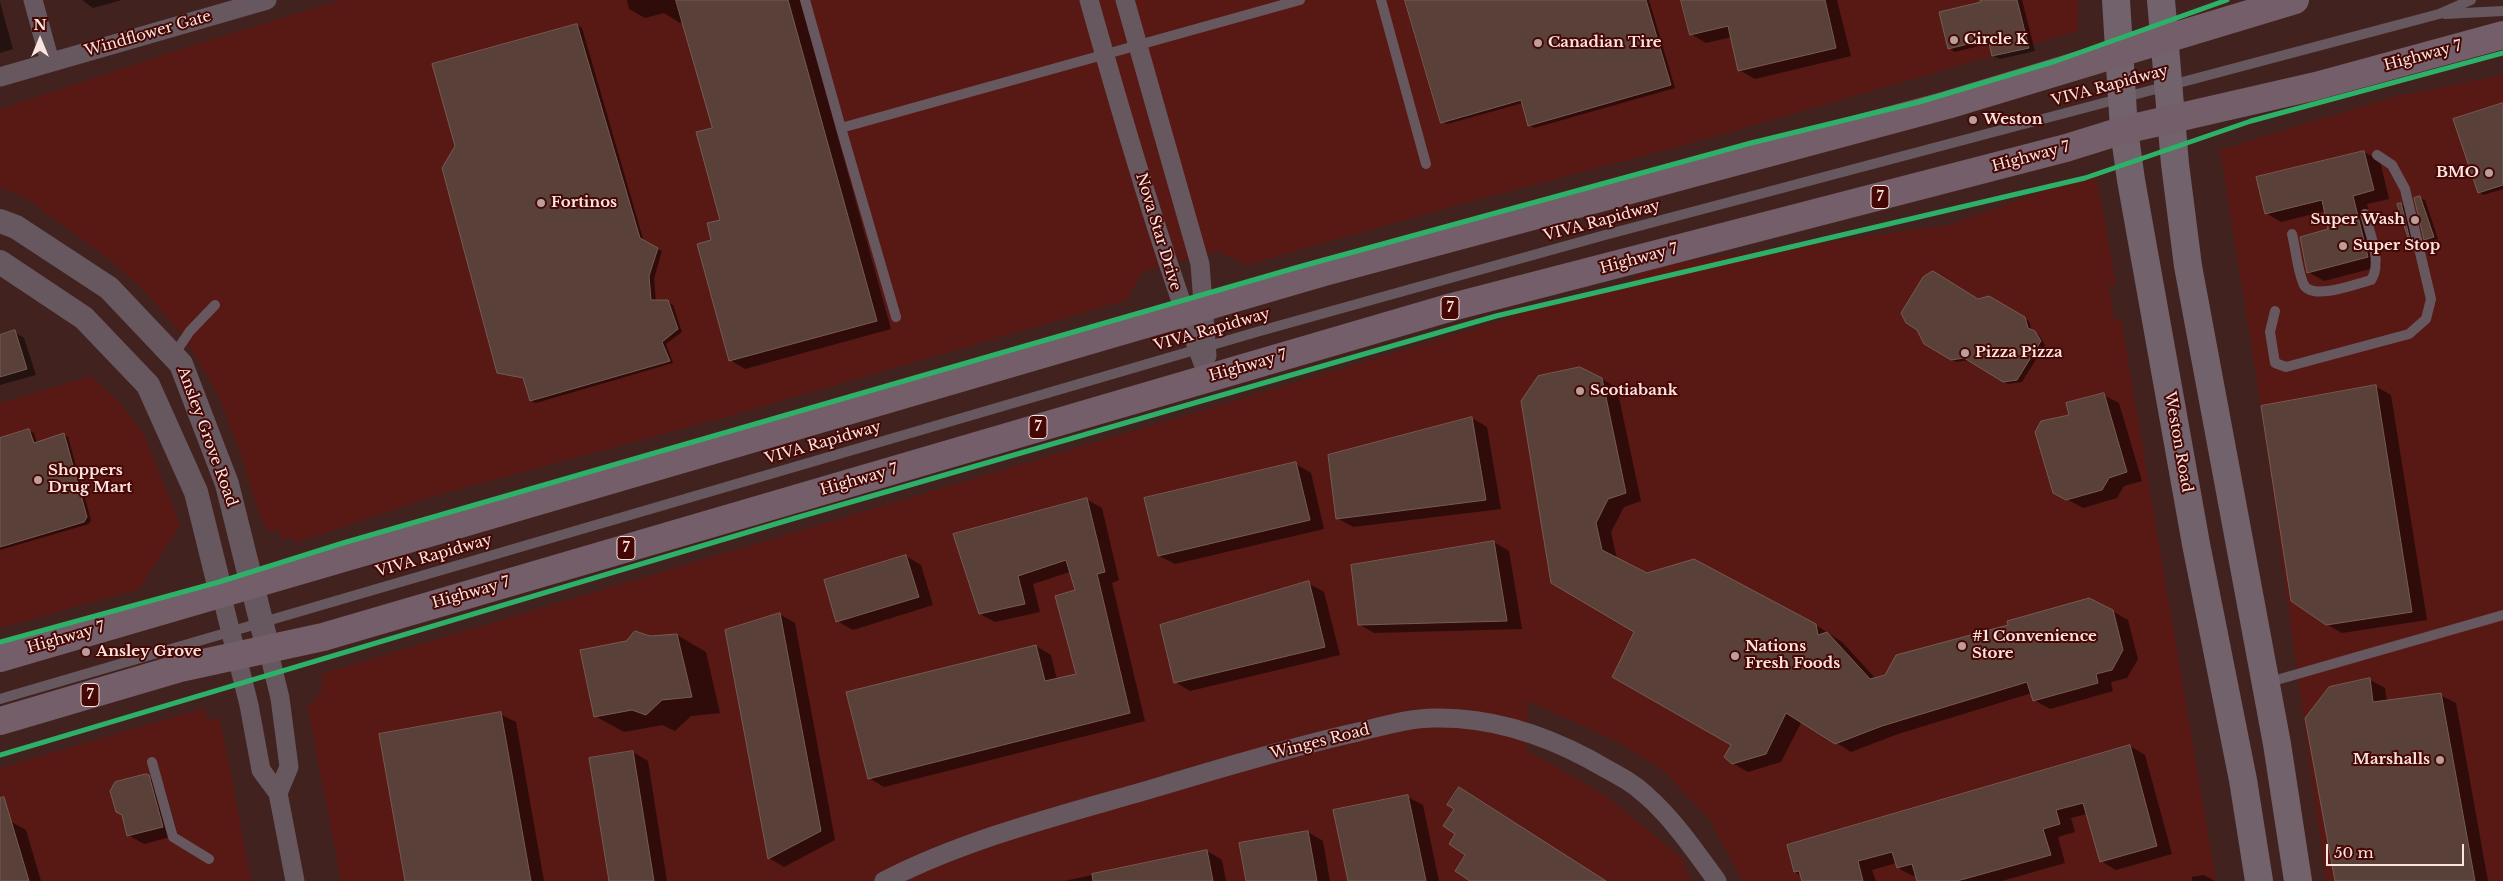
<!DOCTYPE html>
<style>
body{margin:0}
#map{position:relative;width:2503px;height:881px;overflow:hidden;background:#42221e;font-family:"Libre Baskerville",serif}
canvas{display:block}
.north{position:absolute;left:15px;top:15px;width:50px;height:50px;-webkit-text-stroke:4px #450805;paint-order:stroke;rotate:0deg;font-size:14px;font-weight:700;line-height:20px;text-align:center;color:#fbe3df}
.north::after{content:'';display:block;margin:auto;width:18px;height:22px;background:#fbe3df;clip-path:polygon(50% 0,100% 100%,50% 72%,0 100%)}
.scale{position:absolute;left:2326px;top:844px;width:138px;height:22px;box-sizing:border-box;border:2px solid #fbe3df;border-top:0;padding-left:6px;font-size:15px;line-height:18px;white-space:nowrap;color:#fbe3df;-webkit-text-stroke:4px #450805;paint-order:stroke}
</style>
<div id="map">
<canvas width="2503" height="881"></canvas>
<div class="north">N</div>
<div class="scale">50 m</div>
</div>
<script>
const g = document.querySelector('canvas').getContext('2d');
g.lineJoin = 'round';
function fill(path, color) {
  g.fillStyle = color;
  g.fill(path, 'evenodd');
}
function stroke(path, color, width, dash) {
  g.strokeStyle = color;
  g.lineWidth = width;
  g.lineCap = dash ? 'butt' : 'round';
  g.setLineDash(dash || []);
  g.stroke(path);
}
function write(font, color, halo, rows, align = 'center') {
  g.font = font + ' "Libre Baskerville",serif';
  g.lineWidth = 4;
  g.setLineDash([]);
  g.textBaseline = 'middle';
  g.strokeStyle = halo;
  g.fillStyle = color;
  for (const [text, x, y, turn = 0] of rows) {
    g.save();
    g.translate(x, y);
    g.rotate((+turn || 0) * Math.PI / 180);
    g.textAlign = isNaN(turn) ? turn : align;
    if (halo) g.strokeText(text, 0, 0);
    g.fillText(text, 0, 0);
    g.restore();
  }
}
fill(new Path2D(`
 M 341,0 L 2078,0 L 2078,31 L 1692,143 L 1461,204 L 1246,265 L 1218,251 L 1142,272 L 1127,300 L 733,415 L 434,496 L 295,543 L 292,536 L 282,540 L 279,529 L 268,532 L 256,505 L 242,458 L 221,401 L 200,363 L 179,331 L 142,288 L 109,259 L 29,200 L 0,187 L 0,109 L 194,45 Z
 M 2503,75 L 2503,881 L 2326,881 L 2258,386 L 2220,150 L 2393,97 Z
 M 2094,173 L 2097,180 L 2116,285 L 2109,285 L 2114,320 L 2121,319 L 2216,881 L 1742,881 L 1710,820 L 1664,771 L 1618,742 L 1528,701 L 1526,750 L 1605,795 L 1681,857 L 1691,881 L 341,881 L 307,704 L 317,701 L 316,695 L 322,692 L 320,684 L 324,684 L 321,674 L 1471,330 L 1531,310 L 1623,287 L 1642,271 L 1686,261 L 1949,225 Z
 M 91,376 L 120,403 L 145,437 L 180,525 L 139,589 L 0,628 L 0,403 Z
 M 204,708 L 207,720 L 218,718 L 222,728 L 251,881 L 0,881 L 0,768 Z`), '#581813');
fill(new Path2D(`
 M 82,0 L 122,0 L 93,8 Z
 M 627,0 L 800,0 L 891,329 L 745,369 L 730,360 L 713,241 L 721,221 L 713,129 L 684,22 L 680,23 L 664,13 L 645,18 L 629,9 Z
 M 1407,0 L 1649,0 L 1675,88 L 1534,128 L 1529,125 L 1523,103 L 1447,124 L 1442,122 Z
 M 1683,0 L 1837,0 L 1851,56 L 1755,79 L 1739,70 L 1732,37 L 1706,43 L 1691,34 Z
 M 1981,0 L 2022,0 L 2035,51 L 2000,59 L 1993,56 L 1990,43 L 1955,52 L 1949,48 L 1982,3 Z
 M 0,2 L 13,49 L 0,53 Z
 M 577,25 L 582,28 L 644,242 L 662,251 L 654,279 L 656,302 L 668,302 L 673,305 L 682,332 L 666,344 L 673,363 L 536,403 L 531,401 L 524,379 L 498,372 Z
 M 2503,104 L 2503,189 L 2483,195 L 2479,192 Z
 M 2364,152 L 2380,161 L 2389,199 L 2367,204 L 2382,266 L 2324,281 L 2308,272 L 2329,230 L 2325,211 L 2281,222 L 2266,213 Z
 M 2420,198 L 2425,200 L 2438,239 L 2430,242 L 2425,239 Z
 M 2401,204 L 2406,207 L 2415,246 L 2411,244 Z
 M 1989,297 L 2029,321 L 2032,331 L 2039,335 L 2045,345 L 2022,382 L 2008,384 L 1970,360 L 1956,362 L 1925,343 L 1978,301 Z
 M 14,332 L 24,338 L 36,375 L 0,385 L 0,336 Z
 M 1602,379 L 1617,388 L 1641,501 L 1624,507 L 1611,532 L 1617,559 L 1647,575 L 1816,625 L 1842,642 L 1876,679 L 2112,611 L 2128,620 L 2138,659 L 2127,678 L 2111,682 L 2113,691 L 2050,709 L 2034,700 L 2032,693 L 1898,734 L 1851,752 L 1802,721 L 1781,762 L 1748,772 L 1732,763 L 1732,744 L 1636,632 L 1552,582 Z
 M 2375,386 L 2391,395 L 2427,620 L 2342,633 L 2326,624 Z
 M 2103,395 L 2119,403 L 2142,481 L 2124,486 L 2117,498 L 2083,508 L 2054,492 L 2071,415 Z
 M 1472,418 L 1487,427 L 1501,509 L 1353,527 L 1337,518 Z
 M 29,431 L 34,433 L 37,443 L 64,435 L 68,437 L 91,520 L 89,524 L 0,550 L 0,439 Z
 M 1296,464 L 1311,473 L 1324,529 L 1175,564 L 1159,556 Z
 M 1086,499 L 1102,508 L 1119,580 L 1112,583 L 1145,721 L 884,787 L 869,778 L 1036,646 L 1051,655 L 1057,680 L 1077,675 L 1076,591 L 1070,572 L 1033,584 L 1040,612 L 995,622 L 980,614 Z
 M 1494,542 L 1509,551 L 1522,629 L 1374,633 L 1359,624 Z
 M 906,556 L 921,565 L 933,605 L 853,630 L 837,621 Z
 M 1308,583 L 1324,592 L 1340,655 L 1190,691 L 1175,682 Z
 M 779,614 L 795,623 L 835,840 L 784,867 L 769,858 Z
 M 677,635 L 706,652 L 720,713 L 691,716 L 675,731 L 662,725 L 624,732 L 595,716 L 650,638 Z
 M 2370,680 L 2385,688 L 2387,702 L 2440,695 L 2456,703 L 2488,881 L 2337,881 Z
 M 500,714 L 516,722 L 544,881 L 407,881 Z
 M 2130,746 L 2145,755 L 2172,854 L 2116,870 L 2101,861 L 2087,814 L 2071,818 L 2075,832 L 2058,837 L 2065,863 L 2002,881 L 1918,881 L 1917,875 L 1913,876 L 1898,868 L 1896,863 L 1872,870 L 1876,881 L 1804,881 L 1802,876 L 1795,872 Z
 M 633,752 L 648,761 L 667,881 L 610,881 Z
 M 148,777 L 164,786 L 178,835 L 144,844 L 128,835 Z
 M 1408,797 L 1423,805 L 1439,881 L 1349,881 Z
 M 10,821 L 26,830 L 41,881 L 0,881 L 0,824 Z
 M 1308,832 L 1323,841 L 1330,881 L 1247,881 Z
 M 1207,851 L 1222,860 L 1226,881 L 1064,881 Z
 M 2204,875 L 2215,881 L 2192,881 L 2192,877 Z`), '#0007');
const building = new Path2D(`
 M 676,0 L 788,0 L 877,321 L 729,361 L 697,244 L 711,240 L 707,223 L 720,220 L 696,132 L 712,128 Z
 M 1405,0 L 1646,0 L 1671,85 L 1528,126 L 1521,100 L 1441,123 Z
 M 1681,0 L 1825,0 L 1836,48 L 1738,71 L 1728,26 L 1690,35 Z
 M 1980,0 L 2017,0 L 2029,48 L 1992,56 L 1988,39 L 1948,49 L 1939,12 L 1981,2 Z
 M 577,24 L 640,238 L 658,248 L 649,276 L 651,300 L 668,300 L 678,329 L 662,342 L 670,361 L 530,401 L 523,378 L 497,373 L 442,168 L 455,146 L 432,64 Z
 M 2503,103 L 2503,185 L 2478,193 L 2453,119 Z
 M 2364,151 L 2374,190 L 2353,196 L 2368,257 L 2307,273 L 2300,237 L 2328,229 L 2322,200 L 2265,214 L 2256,177 Z
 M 2420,196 L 2434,237 L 2424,240 L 2414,198 Z
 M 2401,203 L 2411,244 L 2410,244 L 2397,204 Z
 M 1933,271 L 1978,299 L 1989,296 L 2025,317 L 2028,328 L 2035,331 L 2041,341 L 2017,380 L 2003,382 L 1964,358 L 1951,360 L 1924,344 L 1917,330 L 1906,323 L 1901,313 L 1923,277 Z
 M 15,330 L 27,369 L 0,377 L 0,335 Z
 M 1580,367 L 1602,378 L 1626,493 L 1608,499 L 1596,523 L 1602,550 L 1647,573 L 1694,559 L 1816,624 L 1818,635 L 1827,632 L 1870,679 L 1885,675 L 1896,655 L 2008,625 L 2007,621 L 2089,598 L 2113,610 L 2123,650 L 2112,670 L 2096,674 L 2098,683 L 2033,701 L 2027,682 L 1882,726 L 1835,744 L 1786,713 L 1766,754 L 1732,764 L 1724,757 L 1731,745 L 1612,677 L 1634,632 L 1551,583 L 1521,401 L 1538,376 Z
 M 2376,385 L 2412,612 L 2326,625 L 2291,601 L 2261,406 Z
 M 2104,393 L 2127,472 L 2109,478 L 2102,490 L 2066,500 L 2053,493 L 2035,432 L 2041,421 L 2069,415 L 2066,403 Z
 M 1472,417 L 1486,500 L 1336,519 L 1328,455 Z
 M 29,429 L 34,443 L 64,433 L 87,517 L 84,522 L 0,547 L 0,438 Z
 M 1296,462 L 1310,520 L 1158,556 L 1144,498 Z
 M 1087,498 L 1105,572 L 1097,574 L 1130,713 L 868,779 L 846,692 L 1036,645 L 1045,681 L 1076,674 L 1055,596 L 1075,590 L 1066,560 L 1018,576 L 1025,604 L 979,614 L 953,534 Z
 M 1494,541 L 1507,621 L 1358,625 L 1351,565 Z
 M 906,555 L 919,597 L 836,622 L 824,580 Z
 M 1309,581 L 1325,647 L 1174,683 L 1160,625 Z
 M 780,613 L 821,831 L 768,859 L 725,630 Z
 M 635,631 L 650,636 L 677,634 L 692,697 L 662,700 L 646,715 L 632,710 L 594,717 L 580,650 L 626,641 Z
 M 2370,678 L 2373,702 L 2441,693 L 2475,881 L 2335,881 L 2305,718 L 2329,687 Z
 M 501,712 L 531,881 L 405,881 L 379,734 Z
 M 2130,745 L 2157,846 L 2100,862 L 2083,803 L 2056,810 L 2060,824 L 2043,829 L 2051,855 L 1957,881 L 1917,881 L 1912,864 L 1897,868 L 1892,852 L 1858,861 L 1863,881 L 1802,881 L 1799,871 L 1794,872 L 1787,845 Z
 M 633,751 L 654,881 L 609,881 L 589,758 Z
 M 146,774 L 149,775 L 163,827 L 127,836 L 122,815 L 116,812 L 110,791 L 115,782 Z
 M 1459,787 L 1606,881 L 1470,881 L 1455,871 L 1465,855 L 1449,844 L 1455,834 L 1443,826 L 1454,809 L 1447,805 Z
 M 1408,795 L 1426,881 L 1348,881 L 1333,810 Z
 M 4,797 L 29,881 L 0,881 L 0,798 Z
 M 1308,831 L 1317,881 L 1246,881 L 1239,843 Z
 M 1207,850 L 1213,881 L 1093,881 L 1092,874 Z`);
fill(building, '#594039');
stroke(building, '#765b53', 1);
stroke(new Path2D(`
 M 805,0 L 841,128 L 1300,0
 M 1381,0 L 1426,164
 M 2445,14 L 2503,11
 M 841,128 L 896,317
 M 2292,234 C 2296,250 2297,268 2303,283 C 2310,302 2356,284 2371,280 C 2383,263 2369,232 2365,214
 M 2275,311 L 2270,332 L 2275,363 L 2286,367 L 2409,334 L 2426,319 L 2431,299 L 2405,189 L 2392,165 L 2377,155
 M 173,356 L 190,331 L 215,305
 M 2266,683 L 2503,615
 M 0,699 L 1260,331 L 1605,235 L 2439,14 L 2471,0
 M 152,762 L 173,837 L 209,859`), '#675860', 10);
stroke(new Path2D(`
 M 33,0 L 50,62
 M 1089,0 C 1125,127 1162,253 1208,377
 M 1125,0 L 1200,264 L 1207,356
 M 0,77 L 267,0
 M 221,593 L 249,705 L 261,770 L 278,793 L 295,881
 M 268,649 L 280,698 L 289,767 L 278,793
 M 884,881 C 970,837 1066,814 1158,787 C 1224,767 1291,747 1358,732 C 1383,726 1409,718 1435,718 C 1488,717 1542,734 1589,759 C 1609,771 1629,779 1647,796 C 1674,820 1695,851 1717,881`), '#675860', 19);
stroke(new Path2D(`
 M 0,221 L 16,227 L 109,288 L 181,364 L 227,484 L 268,649
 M 0,262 L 84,318 L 148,385 L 196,492 L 221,593`), '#675860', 24);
stroke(new Path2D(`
 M 2116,0 L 2124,130 L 2131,180 L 2196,544 L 2243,780 L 2259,881
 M 2161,0 L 2175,164 L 2188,266 L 2277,744 L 2298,881`), '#72626c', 28);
stroke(new Path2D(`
 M 0,658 L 1324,272 L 1947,105 L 2295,0
 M 0,721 L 180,668 L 323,637 L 1452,307 L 2066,148 L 2124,130 L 2316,86 L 2503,35`), '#735e69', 28);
stroke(new Path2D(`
 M 0,642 L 219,582 L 343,543 L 1295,268 L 1751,143 L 1919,102 L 2056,61 L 2227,0
 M 0,755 L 792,519 L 1496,316 L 2085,178 L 2251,121 L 2503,53`), '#2db169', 5);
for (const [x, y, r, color] of [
 [1954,40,5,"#ba9f9b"],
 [1538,43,5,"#ba9f9b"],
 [1973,120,5,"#ba9f9b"],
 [2489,173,5,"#ba9f9b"],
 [541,203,5,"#ba9f9b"],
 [2415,220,5,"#ba9f9b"],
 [2343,246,5,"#ba9f9b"],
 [1965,353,5,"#ba9f9b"],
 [1580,391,5,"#ba9f9b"],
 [38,480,5,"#ba9f9b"],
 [1962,646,5,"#ba9f9b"],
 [86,652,5,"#ba9f9b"],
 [1735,656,5,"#ba9f9b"],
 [2440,760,5,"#ba9f9b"]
]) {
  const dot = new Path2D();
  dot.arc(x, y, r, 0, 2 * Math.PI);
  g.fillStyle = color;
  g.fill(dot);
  stroke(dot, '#450805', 2);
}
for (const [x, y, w] of [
 [1880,197,18],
 [1450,308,18],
 [1038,427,18],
 [626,548,18],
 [90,695,18]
]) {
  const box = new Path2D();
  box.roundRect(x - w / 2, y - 11.5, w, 23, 4);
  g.fillStyle = '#450805';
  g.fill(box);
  stroke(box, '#fbe3df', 1);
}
write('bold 14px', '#fbe3df', null, [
 ["7",1880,197],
 ["7",1450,308],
 ["7",1038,427],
 ["7",626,548],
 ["7",90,695]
]);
write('15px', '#fbe3df', '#450805', [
 ["Windflower Gate",148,34,-16],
 ["Highway 7",2423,56,-15],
 ["VIVA Rapidway",2110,86,-15],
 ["Highway 7",2031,157,-15],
 ["VIVA Rapidway",1602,221,-15],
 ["Nova Star Drive",1158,232,73],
 ["Highway 7",1639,259,-15],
 ["VIVA Rapidway",1212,330,-16],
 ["Highway 7",1248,366,-16],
 ["Ansley Grove Road",207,437,70],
 ["Weston Road",2178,442,80],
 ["VIVA Rapidway",823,443,-16],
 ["Highway 7",859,480,-16],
 ["VIVA Rapidway",434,556,-16],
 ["Highway 7",471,593,-16],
 ["Highway 7",66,638,-16],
 ["Winges Road",1320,742,-14]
]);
write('bold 15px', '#fbe3df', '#450805', [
 ["Circle K",1964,40],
 ["Canadian Tire",1548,43],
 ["Weston",1983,120],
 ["BMO",2479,173,"right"],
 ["Fortinos",551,203],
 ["Super Wash",2405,220,"right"],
 ["Super Stop",2353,246],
 ["Pizza Pizza",1975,353],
 ["Scotiabank",1590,391],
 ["Shoppers",48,471],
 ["Drug Mart",48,488],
 ["#1 Convenience",1972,637],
 ["Store",1972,654],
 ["Nations",1745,647],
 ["Fresh Foods",1745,664],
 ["Ansley Grove",96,652],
 ["Marshalls",2430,760,"right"]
], 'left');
</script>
